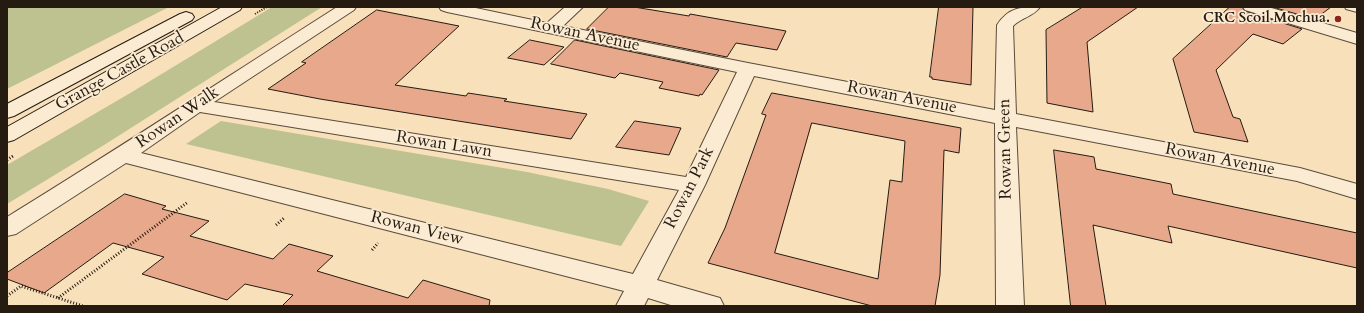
<!DOCTYPE html>
<style>
body{margin:0}
#map{position:relative;width:1364px;height:313px;overflow:hidden;background:#f8e0ba;font-family:Cardo,serif}
canvas{display:block}
.frame{position:absolute;inset:0;border:8px solid #251b11;pointer-events:none}
</style>
<div id="map">
<canvas width="1364" height="313"></canvas>
<div class="frame"></div>
</div>
<script>
const g = document.querySelector('canvas').getContext('2d');
g.lineJoin = 'round';
function fill(path, color) {
  g.fillStyle = color;
  g.fill(path, 'evenodd');
}
function stroke(path, color, width, dash) {
  g.strokeStyle = color;
  g.lineWidth = width;
  g.lineCap = dash ? 'butt' : 'round';
  g.setLineDash(dash || []);
  g.stroke(path);
}
function write(font, color, halo, rows, align = 'center') {
  g.font = font + ' Cardo,serif';
  g.lineWidth = 3.5;
  g.setLineDash([]);
  g.textBaseline = 'middle';
  g.strokeStyle = halo;
  g.fillStyle = color;
  for (const [text, x, y, turn = 0] of rows) {
    g.save();
    g.translate(x, y);
    g.rotate((+turn || 0) * Math.PI / 180);
    g.textAlign = isNaN(turn) ? turn : align;
    if (halo) g.strokeText(text, 0, 0);
    g.fillText(text, 0, 0);
    g.restore();
  }
}
fill(new Path2D(`
 M 7,7 L 169,7 L 7,89 Z
 M 272,7 L 322,7 L 104,145 L 7,204 L 7,165 L 132,92 Z
 M 221,121 L 527,172 L 608,189 L 649,201 L 621,246 L 186,144 Z`), '#bdc290');
const building = new Path2D(`
 M 609,7 L 634,7 L 689,16 L 690,14 L 786,31 L 777,50 L 736,43 L 727,57 L 587,29 Z
 M 939,7 L 973,7 L 971,85 L 932,79 L 932,77 L 930,77 Z
 M 1083,7 L 1138,7 L 1087,42 L 1093,112 L 1047,103 L 1046,30 Z
 M 1230,7 L 1242,7 L 1245,11 L 1302,29 L 1283,44 L 1253,34 L 1216,70 L 1233,117 L 1240,119 L 1248,142 L 1194,132 L 1173,59 Z
 M 1273,7 L 1331,7 L 1315,19 Z
 M 377,10 L 459,26 L 395,85 L 466,96 L 468,93 L 507,99 L 504,101 L 587,114 L 571,139 L 320,99 L 268,89 L 306,63 L 302,62 Z
 M 530,40 L 564,47 L 544,65 L 508,58 Z
 M 575,40 L 719,70 L 702,95 L 700,94 L 699,96 L 659,88 L 663,82 L 620,73 L 615,78 L 551,64 Z
 M 772,93 L 961,128 L 959,153 L 944,150 L 940,275 L 935,306 L 872,306 L 708,263 L 725,228 L 766,115 L 762,114 ZM 812,123 L 905,141 L 902,182 L 890,180 L 878,279 L 775,253 Z
 M 635,121 L 681,128 L 669,155 L 616,147 Z
 M 1054,150 L 1094,157 L 1096,169 L 1171,184 L 1173,194 L 1357,233 L 1357,268 L 1168,226 L 1172,243 L 1093,225 L 1106,306 L 1071,306 Z
 M 125,194 L 166,206 L 162,209 L 209,221 L 190,236 L 273,259 L 289,244 L 333,256 L 317,271 L 408,298 L 423,280 L 490,300 L 489,306 L 282,306 L 293,295 L 245,284 L 227,300 L 142,274 L 164,257 L 113,243 L 44,293 L 7,279 L 7,273 Z`);
fill(building, '#e7a88c');
stroke(building, '#251b11', 1);
const service = new Path2D(`
 M 1345,7 L 1357,7 L 1357,12 L 1346,9 Z`);
const minor = new Path2D(`
 M 337,7 L 356,7 L 354,10 L 214,102 L 686,177 L 737,72 L 447,12 L 441,10 L 439,7 L 471,7 L 547,23 L 565,7 L 583,7 L 563,26 L 748,63 L 995,110 L 997,25 C 1009,7 1021,7 1040,7 C 1034,16 1021,18 1013,26 L 1016,114 L 1300,168 L 1357,184 L 1357,199 L 1297,181 L 1016,127 L 1024,306 L 996,306 L 995,123 L 754,76 L 705,185 L 657,280 L 720,298 L 724,306 L 674,306 L 648,298 L 644,306 L 616,306 L 624,291 L 126,163 L 16,234 L 7,236 L 7,217 C 118,149 227,77 337,7 ZM 200,112 L 679,190 L 633,274 L 141,153 Z
 M 1243,7 L 1268,7 L 1357,33 L 1357,44 L 1245,10 Z`);
const secondary = new Path2D(`
 M 222,7 L 242,7 L 240,10 L 14,140 L 7,142 L 7,127 Z
 M 186,12 L 192,14 L 194,17 L 192,20 L 14,116 L 7,118 L 7,104 L 180,14 Z`);
stroke(service, '#5a4c3b', 2);
stroke(minor, '#5a4c3b', 2);
stroke(secondary, '#251b11', 2);
stroke(new Path2D(`
 M 255,14 L 267,7`), '#251b11', 2, [1, 1.5]);
stroke(new Path2D(`
 M 7,160 L 13,156
 M 276,225 L 284,218
 M 372,250 L 378,243
 M 7,296 L 21,286 L 83,306
 M 58,298 L 188,202`), '#251b11', 3, [1, 2]);
fill(service, '#faebd2');
fill(minor, '#faebd2');
fill(secondary, '#faebd2');
for (const [x, y, r, color] of [
 [1338,19,4,"#8f2418"]
]) {
  const dot = new Path2D();
  dot.arc(x, y, r, 0, 2 * Math.PI);
  g.fillStyle = color;
  g.fill(dot);
  stroke(dot, '#faebd2', 1.5);
}
write('bold 14px', '#251b11', '#faebd2', [
 ["CRC Scoil Mochua.",1330,19]
], 'right');
write('17px', '#251b11', '#faebd2', [
 ["Rowan Avenue",585,35,12],
 ["Grange Castle Road",120,72,-29],
 ["Rowan Avenue",902,98,11],
 ["Rowan Walk",178,118,-34],
 ["Rowan Lawn",444,145,9],
 ["Rowan Green",1006,149,-91],
 ["Rowan Avenue",1220,160,11],
 ["Rowan Park",690,188,-63],
 ["Rowan View",417,229,14]
]);
</script>
